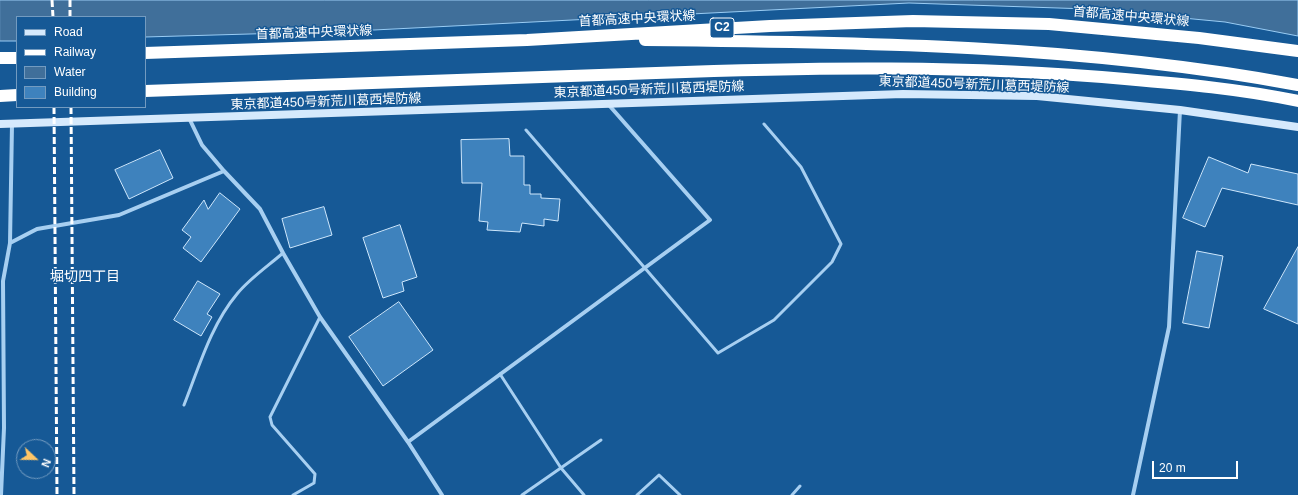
<!DOCTYPE html>
<meta charset="utf-8">
<style>
body{margin:0}
#map{position:relative;width:1298px;height:495px;overflow:hidden;background:#165996;font-family:Helvetica,sans-serif}
canvas{display:block}
.legend{position:absolute;left:16px;top:16px;width:130px;height:92px;box-sizing:border-box;background:#165996;border:1px solid #739bc0;margin:0;padding:5px 7px;list-style:none;font-size:12px;color:#fff}
.legend li{display:flex;align-items:center;gap:8px;height:20px}
.legend b{width:20px;border:1px solid #739bc0}
.north{position:absolute;left:16px;top:439px;width:40px;height:40px;box-sizing:border-box;background:#165996;border:1px solid #739bc0;border-radius:50%;rotate:112deg;font-size:11px;font-weight:700;line-height:16px;text-align:center;color:#fff}
.north::after{content:'';display:block;margin:auto;width:14px;height:18px;background:#ffc667;clip-path:polygon(50% 0,100% 100%,50% 72%,0 100%)}
.scale{position:absolute;left:1152px;top:461px;width:86px;height:18px;box-sizing:border-box;border:2px solid #fff;border-top:0;padding-left:5px;font-size:12px;line-height:14px;white-space:nowrap;color:#fff;-webkit-text-stroke:3px #165996;paint-order:stroke}
</style>
<div id="map">
<canvas width="1298" height="495"></canvas>
<ul class="legend">
<li><b style="height:5px;background:#d5e9fc"></b>Road</li>
<li><b style="height:5px;background:#fff"></b>Railway</li>
<li><b style="height:11px;background:#406f9a"></b>Water</li>
<li><b style="height:11px;background:#3e82bd"></b>Building</li>
</ul>
<div class="north">N</div>
<div class="scale">20 m</div>
</div>
<script>
const g = document.querySelector('canvas').getContext('2d');
g.lineJoin = 'round';
function fill(path, color) {
  g.fillStyle = color;
  g.fill(path, 'evenodd');
}
function stroke(path, color, width, dash) {
  g.strokeStyle = color;
  g.lineWidth = width;
  g.lineCap = dash ? 'butt' : 'round';
  g.setLineDash(dash || []);
  g.stroke(path);
}
function write(font, color, halo, rows, align = 'center') {
  g.font = font + ' Helvetica,"Noto Sans JP",sans-serif';
  g.lineWidth = 3;
  g.setLineDash([]);
  g.textBaseline = 'middle';
  g.strokeStyle = halo;
  g.fillStyle = color;
  for (const [text, x, y, turn = 0] of rows) {
    g.save();
    g.translate(x, y);
    g.rotate((+turn || 0) * Math.PI / 180);
    g.textAlign = isNaN(turn) ? turn : align;
    if (halo) g.strokeText(text, 0, 0);
    g.fillText(text, 0, 0);
    g.restore();
  }
}
const water = new Path2D(`
 M 0,0 L 1298,0 L 1298,36 L 1225,22 L 1088,9 L 909,3 L 354,31 L 145,37 L 145,17 L 17,17 L 17,41 L 0,41 Z`);
fill(water, '#406f9a');
stroke(water, '#99ccf4', 1);
const building = new Path2D(`
 M 509,139 L 510,156 L 524,156 L 524,185 L 530,185 L 530,194 L 541,194 L 541,198 L 560,199 L 558,221 L 544,219 L 544,226 L 522,223 L 520,232 L 487,230 L 488,222 L 479,221 L 482,183 L 462,183 L 461,140 Z
 M 160,150 L 173,178 L 129,199 L 115,170 Z
 M 1209,157 L 1248,173 L 1251,164 L 1298,174 L 1298,205 L 1222,188 L 1205,227 L 1183,218 Z
 M 220,193 L 240,209 L 201,262 L 183,248 L 191,237 L 182,230 L 204,200 L 208,209 Z
 M 324,207 L 332,235 L 290,248 L 282,219 Z
 M 400,225 L 417,277 L 402,282 L 404,291 L 383,298 L 363,238 Z
 M 1298,247 L 1298,324 L 1264,309 Z
 M 1197,251 L 1223,256 L 1209,328 L 1183,323 Z
 M 198,281 L 220,294 L 207,314 L 212,317 L 201,336 L 174,320 Z
 M 399,302 L 433,350 L 383,386 L 349,337 Z`);
fill(building, '#3e82bd');
stroke(building, '#cee7fc', 1);
stroke(new Path2D(`
 M 526,130 L 718,353 L 774,320 L 832,262 L 841,244 L 801,167 L 764,124
 M 500,374 L 561,468 L 584,495
 M 184,405 C 199,367 211,325 237,294 C 249,279 268,266 283,253
 M 293,495 L 314,483 L 315,474 L 272,425 L 270,417 L 320,317
 M 522,495 L 601,440
 M 637,495 L 659,475 L 680,495
 M 792,495 L 800,486`), '#a7cff1', 3);
stroke(new Path2D(`
 M 189,118 L 202,145 L 224,171 L 260,209 L 283,253 L 320,317 L 408,442 L 442,495
 M 10,243 L 37,229 L 119,215 L 224,171
 M 408,442 L 710,220 L 608,104
 M 1,495 L 4,428 L 3,281 L 10,243 L 12,124
 M 1133,495 L 1169,327 L 1180,110`), '#a7cff1', 4);
stroke(new Path2D(`
 M 0,124 L 903,94 L 1037,96 L 1180,110 L 1298,127`), '#d5e9fc', 8);
stroke(new Path2D(`
 M 645,40 C 863,42 1083,45 1298,85
 M 145,53 L 527,40 L 770,26 L 913,21 L 1049,24 L 1199,38 L 1298,51
 M 0,58 L 17,58
 M 145,91 C 315,85 485,79 656,73 C 812,67 969,65 1125,79 C 1183,84 1241,89 1298,101
 M 0,96 L 17,95`), '#fff', 12);
stroke(new Path2D(`
 M 52,0 L 53,17
 M 70,0 L 70,17
 M 54,107 L 57,495
 M 71,107 L 74,495`), '#fff', 3, [7, 3]);
for (const [x, y, w] of [
 [722,28,24]
]) {
  const box = new Path2D();
  box.roundRect(x - w / 2, y - 10, w, 20, 3);
  g.fillStyle = '#165996';
  g.fill(box);
  stroke(box, '#fff', 1);
}
write('bold 12px', '#fff', null, [
 ["C2",722,28]
]);
write('13px', '#fff', '#165996', [
 ["首都高速中央環状線",1131,17,5],
 ["首都高速中央環状線",637,19,-3],
 ["首都高速中央環状線",314,33,-2],
 ["東京都道450号新荒川葛西堤防線",974,85,2],
 ["東京都道450号新荒川葛西堤防線",649,90,-2],
 ["東京都道450号新荒川葛西堤防線",326,102,-2]
]);
write('14px', '#fff', '#165996', [
 ["堀切四丁目",85,277]
]);
</script>
